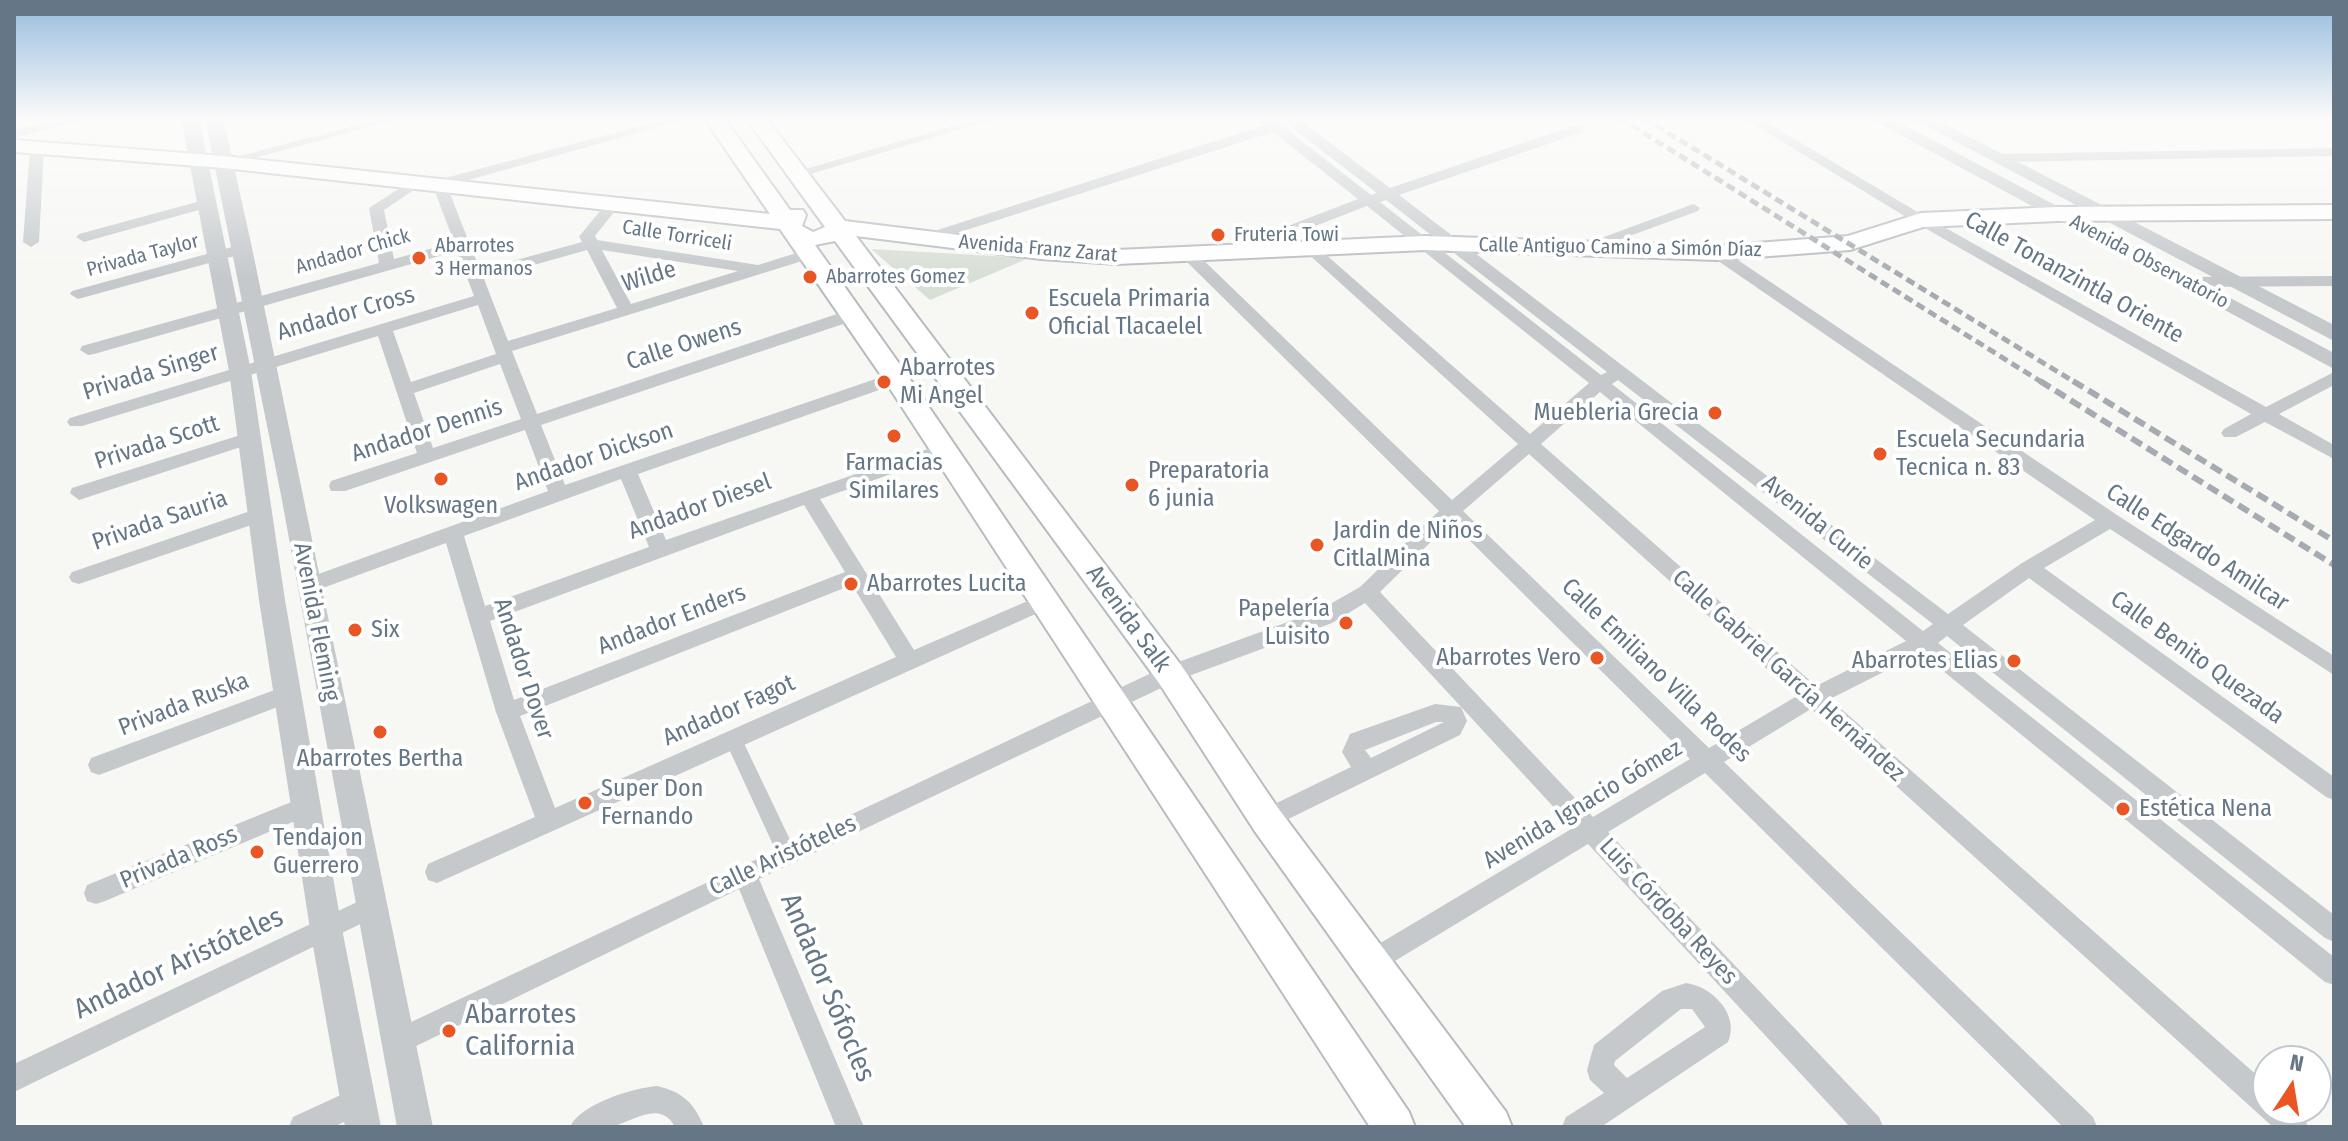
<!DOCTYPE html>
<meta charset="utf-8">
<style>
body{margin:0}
#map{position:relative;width:2348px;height:1141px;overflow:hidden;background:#f7f7f4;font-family:"Fira Sans Condensed",sans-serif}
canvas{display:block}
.frame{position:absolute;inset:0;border:16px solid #657786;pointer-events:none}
.north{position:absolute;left:2252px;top:1045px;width:80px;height:80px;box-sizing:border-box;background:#fff;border:2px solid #c1c9cf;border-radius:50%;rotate:12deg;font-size:22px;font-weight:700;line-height:32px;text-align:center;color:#657786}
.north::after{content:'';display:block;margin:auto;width:28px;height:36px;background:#e95523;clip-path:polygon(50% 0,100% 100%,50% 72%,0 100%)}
</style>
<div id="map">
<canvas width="2348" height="1141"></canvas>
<div class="frame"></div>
<div class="north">N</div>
</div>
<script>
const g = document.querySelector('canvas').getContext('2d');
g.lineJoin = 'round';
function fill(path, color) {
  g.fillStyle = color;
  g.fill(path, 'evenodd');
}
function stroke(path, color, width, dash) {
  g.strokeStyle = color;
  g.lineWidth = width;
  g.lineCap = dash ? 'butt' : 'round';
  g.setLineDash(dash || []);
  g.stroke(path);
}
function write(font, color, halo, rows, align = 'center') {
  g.font = font + ' "Fira Sans Condensed",sans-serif';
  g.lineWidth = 8;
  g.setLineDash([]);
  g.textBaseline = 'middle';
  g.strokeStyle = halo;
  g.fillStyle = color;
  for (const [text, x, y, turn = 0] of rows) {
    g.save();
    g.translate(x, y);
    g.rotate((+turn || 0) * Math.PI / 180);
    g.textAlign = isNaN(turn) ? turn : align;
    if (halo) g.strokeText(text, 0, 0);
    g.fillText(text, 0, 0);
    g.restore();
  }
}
fill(new Path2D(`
 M 871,249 L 1029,258 L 930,300 Z`), '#d8dfd5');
const secondary = new Path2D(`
 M 704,118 L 724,118 L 790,210 L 803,210 L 806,215 L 802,226 L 813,232 L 825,227 L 746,118 L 766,118 L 845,221 L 1041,245 L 1117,250 L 1425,236 L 1717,246 L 1848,236 L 1921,213 L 2058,207 L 2334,205 L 2334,219 L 2058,221 L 1923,227 L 1850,250 L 1717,260 L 1425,250 L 1117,264 L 1041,259 L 856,236 L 1181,665 L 1278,808 L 1506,1112 L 1512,1127 L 1466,1127 L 1254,830 L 1159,683 L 835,241 L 815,245 L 905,372 L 1409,1112 L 1415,1127 L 1370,1127 L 887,384 L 780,229 L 224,168 L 14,152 L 14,140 L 224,156 L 770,214 Z`);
stroke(secondary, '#b7bcc1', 4);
fill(new Path2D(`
 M 733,731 L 739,733 L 794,848 L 797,854 L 794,860 L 787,863 L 780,860 L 724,738 L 727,733 Z`), '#c5c9cc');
fill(new Path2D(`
 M 66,118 L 89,118 L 14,138 L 14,130 Z
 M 383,118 L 404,118 L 224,166 L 217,162 Z
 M 670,118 L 691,118 L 447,186 L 480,270 L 582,242 L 579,236 L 582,233 L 609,200 L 614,199 L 621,203 L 595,236 L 597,240 L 758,265 L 809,249 L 817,254 L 815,257 L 512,351 L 537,414 L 846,311 L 858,311 L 860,315 L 858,319 L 541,425 L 565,485 L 896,372 L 902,374 L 905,378 L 902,382 L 638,474 L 666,540 L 942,444 L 948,446 L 951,450 L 948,454 L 820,499 L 914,650 L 1037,597 L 1051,597 L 1054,602 L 1051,607 L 437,883 L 428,880 L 425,872 L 428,864 L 535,817 L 496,712 L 446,543 L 309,593 L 302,590 L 299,585 L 302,580 L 548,491 L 525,430 L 345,491 L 331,491 L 329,486 L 331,481 L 417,453 L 378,336 L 82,426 L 70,426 L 67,422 L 70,418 L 474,296 L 457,251 L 94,354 L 88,355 L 80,350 L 82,346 L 379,263 L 369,208 L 414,179 L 419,178 L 426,182 L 384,210 L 394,259 L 454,242 L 432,184 L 434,181 ZM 587,250 L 617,308 L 508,341 L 484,279 ZM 602,250 L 738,271 L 631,304 ZM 478,305 L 496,354 L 411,382 L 393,331 ZM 500,364 L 521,419 L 433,448 L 414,393 ZM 621,479 L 649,547 L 485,606 L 464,536 ZM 804,505 L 845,572 L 514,700 L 490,621 ZM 852,585 L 896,657 L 555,808 L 520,716 Z
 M 979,118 L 999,118 L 804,176 L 794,176 L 792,173 Z
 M 1257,118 L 1272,118 L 1277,121 L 1282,118 L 1297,118 L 1390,188 L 1573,126 L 1583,126 L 1583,132 L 1399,195 L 1948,614 L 2022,563 L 2095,520 L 1711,256 L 1711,250 L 1723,250 L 2117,515 L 2334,656 L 2334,675 L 2110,529 L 2044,568 L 2334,777 L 2334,800 L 2326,797 L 2029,578 L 1963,625 L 2334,915 L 2334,942 L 2325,938 L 1947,636 L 1938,643 L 2334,957 L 2334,985 L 2325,982 L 1921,653 L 1830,699 L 2268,1085 L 2268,1109 L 2295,1109 L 2304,1117 L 2308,1127 L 2273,1127 L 1811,709 L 1724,762 L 2093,1117 L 2097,1127 L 2063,1127 L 1705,773 L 1608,832 L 1879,1117 L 1883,1127 L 1850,1127 L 1588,844 L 1380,970 L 1371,974 L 1362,970 L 1358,962 L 1362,954 L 1573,828 L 1365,603 L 1332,623 L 1178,680 L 759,879 L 864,1127 L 836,1127 L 739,889 L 408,1050 L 399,1054 L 390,1050 L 386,1041 L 390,1032 L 1162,668 L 1318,611 L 1360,587 L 1439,511 L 1183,258 L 1183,252 L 1195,252 L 1452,500 L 1518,444 L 1305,251 L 1305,245 L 1315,245 L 1530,434 L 1589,383 L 1367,206 L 1245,253 L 1233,253 L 1233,247 L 1358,199 L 1273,132 L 932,241 L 922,241 L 919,238 L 922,235 L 1264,125 ZM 1290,126 L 1377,193 L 1371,195 L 1285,128 ZM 1386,200 L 1607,372 L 1601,375 L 1380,202 ZM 1618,380 L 1933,624 L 1923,631 L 1612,384 ZM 1600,392 L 1906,641 L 1816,686 L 1541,444 ZM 1529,454 L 1797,696 L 1709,748 L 1463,511 ZM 1451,522 L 1690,759 L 1593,817 L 1380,592 Z
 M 1743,118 L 1759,118 L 1926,217 L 2266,407 L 2334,372 L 2334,385 L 2279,414 L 2334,445 L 2334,459 L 2265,422 L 2236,437 L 2224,437 L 2221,433 L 2224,429 L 2251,414 L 1916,223 Z
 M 37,144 L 44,148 L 39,242 L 31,247 L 23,242 L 30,148 Z
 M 2334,148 L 2334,156 L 1998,162 L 1991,158 L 1998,154 Z
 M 208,199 L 213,200 L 213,206 L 84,242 L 76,237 L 79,234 Z
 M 1693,204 L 1700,208 L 1698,211 L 1583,253 L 1577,255 L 1569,250 Z
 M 243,244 L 251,249 L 249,252 L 78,299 L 70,294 L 72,291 Z
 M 2334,276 L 2334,286 L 2185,287 L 2177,282 L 2185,277 Z
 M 250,432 L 256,434 L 259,438 L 256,442 L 79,500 L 70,493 L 72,488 Z
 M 259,508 L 266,510 L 269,515 L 266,520 L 79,584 L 72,582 L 69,577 L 72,572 Z
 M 288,685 L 296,688 L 299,694 L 296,700 L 99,775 L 91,772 L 88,765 L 91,758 Z
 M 1435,704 L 1461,707 L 1467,721 L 1460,735 L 1274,826 L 1266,829 L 1258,826 L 1254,819 L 1258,812 L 1351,767 L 1342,752 L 1350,734 ZM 1436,722 L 1444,722 L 1371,758 L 1365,750 Z
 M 306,796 L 314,799 L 318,806 L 314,813 L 105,901 L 96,904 L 87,901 L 84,893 L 87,885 Z
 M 372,895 L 381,898 L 384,906 L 381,914 L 14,1092 L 14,1064 Z
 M 1686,983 C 1713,987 1740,1015 1728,1042 L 1601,1127 L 1562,1127 L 1566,1117 L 1604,1093 L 1590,1080 L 1587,1070 L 1594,1045 L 1662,991 ZM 1681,1009 L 1692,1009 L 1705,1027 L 1627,1078 L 1614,1065 L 1615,1061 Z
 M 657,1086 C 683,1092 694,1103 704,1127 L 675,1127 C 660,1098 631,1123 610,1127 C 598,1129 583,1127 570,1127 C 580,1104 633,1088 657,1086 Z
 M 358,1087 L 368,1091 L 372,1101 L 368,1111 L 333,1127 L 289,1127 L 293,1117 Z`), '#c5c9cc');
fill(new Path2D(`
 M 181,118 L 199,118 L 251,371 L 285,600 L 342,929 L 381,1127 L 345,1127 L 310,929 L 259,600 L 229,371 Z
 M 205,118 L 223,118 L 251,243 L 433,1127 L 397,1127 L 281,495 Z
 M 1869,118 L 1891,118 L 2334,353 L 2334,369 Z
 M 1911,118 L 1933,118 L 2334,325 L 2334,341 Z`), '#c5c9cc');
fill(secondary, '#fff');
stroke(new Path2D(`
 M 1620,118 L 2043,383
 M 1644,118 L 2076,383`), '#a5abb1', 5, [9, 5]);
stroke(new Path2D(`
 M 2040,381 L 2334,565
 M 2073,381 L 2334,541`), '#a5abb1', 6, [12, 6]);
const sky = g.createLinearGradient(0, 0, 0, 277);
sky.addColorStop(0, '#97bcde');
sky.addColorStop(0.43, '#fbfbfa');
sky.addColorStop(1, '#fbfbfa00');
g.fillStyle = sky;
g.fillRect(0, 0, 2348, 277);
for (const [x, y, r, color] of [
 [1218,235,8,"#e95523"],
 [419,258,8,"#e95523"],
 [810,277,8,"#e95523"],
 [1032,313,8,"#e95523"],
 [884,382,8,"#e95523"],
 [1715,413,8,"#e95523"],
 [894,436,8,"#e95523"],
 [1880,454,8,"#e95523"],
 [441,479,8,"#e95523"],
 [1132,485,8,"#e95523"],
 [1317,545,8,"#e95523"],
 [851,584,8,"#e95523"],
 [1346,623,8,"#e95523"],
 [355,630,8,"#e95523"],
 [1597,658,8,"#e95523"],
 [2014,661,8,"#e95523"],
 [380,732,8,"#e95523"],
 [585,803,8,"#e95523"],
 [2123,809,8,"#e95523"],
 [257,852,8,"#e95523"],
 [449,1031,8,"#e95523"]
]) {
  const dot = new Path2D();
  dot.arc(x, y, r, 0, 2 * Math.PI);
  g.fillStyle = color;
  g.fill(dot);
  stroke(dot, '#fff', 3);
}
write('20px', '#657786', '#fff', [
 ["Fruteria Towi",1234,235],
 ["Abarrotes",435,246],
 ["3 Hermanos",435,269],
 ["Abarrotes Gomez",826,277]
], 'left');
write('20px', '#657786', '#fff', [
 ["Calle Torriceli",677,236,9],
 ["Calle Antiguo Camino a Simón Díaz",1620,248,1],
 ["Avenida Franz Zarat",1038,249,5],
 ["Andador Chick",353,252,-16],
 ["Privada Taylor",143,256,-15],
 ["Avenida Observatorio",2149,262,28]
]);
write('24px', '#657786', '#fff', [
 ["Wilde",649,277,-17],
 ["Calle Tonanzintla Oriente",2074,278,29],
 ["Andador Cross",346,314,-16],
 ["Calle Owens",684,345,-18],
 ["Privada Singer",151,373,-17],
 ["Andador Dennis",427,431,-18],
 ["Privada Scott",157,443,-18],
 ["Andador Dickson",594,457,-19],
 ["Andador Diesel",700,507,-20],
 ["Privada Sauria",160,521,-19],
 ["Avenida Curie",1817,523,39],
 ["Calle Edgardo Amilcar",2197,548,33],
 ["Avenida Salk",1128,619,54],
 ["Andador Enders",672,620,-21],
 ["Avenida Fleming",316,622,79],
 ["Calle Benito Quezada",2197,658,36],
 ["Andador Dover",523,669,72],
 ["Calle Emiliano Villa Rodes",1656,671,44],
 ["Calle Gabriel García Hernández",1788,676,42],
 ["Privada Ruska",184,705,-21],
 ["Andador Fagot",729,711,-24],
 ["Avenida Ignacio Gómez",1583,805,-31],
 ["Calle Aristóteles",783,856,-25],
 ["Privada Ross",179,858,-23],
 ["Luis Córdoba Reyes",1668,912,47]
]);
write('24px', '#657786', '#fff', [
 ["Escuela Primaria",1048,299],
 ["Oficial Tlacaelel",1048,327],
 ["Abarrotes",900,368],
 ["Mi Angel",900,396],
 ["Muebleria Grecia",1699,413,"right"],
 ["Escuela Secundaria",1896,440],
 ["Tecnica n. 83",1896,468],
 ["Farmacias",894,463,"center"],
 ["Similares",894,491,"center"],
 ["Preparatoria",1148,471],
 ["6 junia",1148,499],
 ["Volkswagen",441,506,"center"],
 ["Jardin de Niños",1333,531],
 ["CitlalMina",1333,559],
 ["Abarrotes Lucita",867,584],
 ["Papelería",1330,609,"right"],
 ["Luisito",1330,637,"right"],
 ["Six",371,630],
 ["Abarrotes Vero",1581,658,"right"],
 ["Abarrotes Elias",1998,661,"right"],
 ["Abarrotes Bertha",380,759,"center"],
 ["Super Don",601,789],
 ["Fernando",601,817],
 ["Estética Nena",2139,809],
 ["Tendajon",273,838],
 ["Guerrero",273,866]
], 'left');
write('28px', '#657786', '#fff', [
 ["Andador Aristóteles",179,964,-25],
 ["Andador Sófocles",827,988,67]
]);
write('28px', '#657786', '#fff', [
 ["Abarrotes",465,1015],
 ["California",465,1047]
], 'left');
</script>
